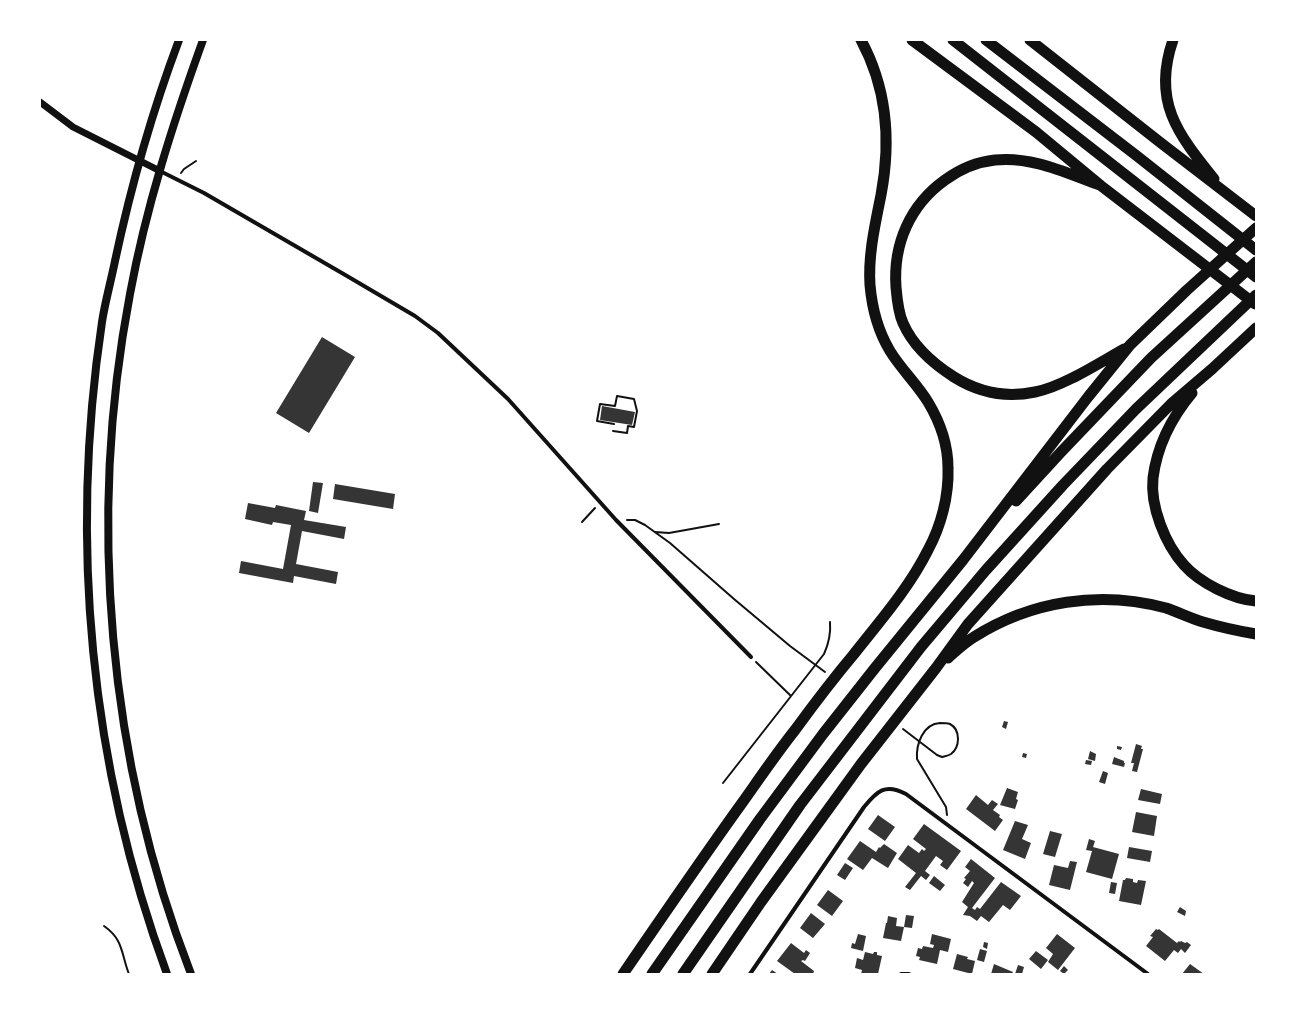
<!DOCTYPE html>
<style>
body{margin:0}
#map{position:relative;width:1296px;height:1014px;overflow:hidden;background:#fff;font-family:"Source Serif 4",serif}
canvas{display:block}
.frame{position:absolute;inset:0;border:41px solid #fff;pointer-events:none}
</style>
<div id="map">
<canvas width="1296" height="1014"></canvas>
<div class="frame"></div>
</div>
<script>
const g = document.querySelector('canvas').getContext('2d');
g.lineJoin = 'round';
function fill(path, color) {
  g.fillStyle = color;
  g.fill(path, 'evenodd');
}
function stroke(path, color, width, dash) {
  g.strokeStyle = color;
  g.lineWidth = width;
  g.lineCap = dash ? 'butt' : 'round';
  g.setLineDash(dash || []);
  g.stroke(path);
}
fill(new Path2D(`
 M 322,337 L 355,357 L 309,433 L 276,413 Z
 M 602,406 L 635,412 L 632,425 L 600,420 Z
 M 313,482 L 323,483 L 318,513 L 309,511 Z
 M 335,484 L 395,494 L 393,509 L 333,499 Z
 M 248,503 L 275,508 L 276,505 L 306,511 L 304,520 L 346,527 L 344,539 L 302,531 L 296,564 L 338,572 L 336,584 L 294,576 L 293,583 L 239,573 L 241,561 L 283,569 L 291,525 L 273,522 L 272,525 L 245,519 Z
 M 1004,721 L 1008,722 L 1006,729 L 1002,727 Z
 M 1136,744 L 1142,746 L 1141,749 L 1143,749 L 1137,772 L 1132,771 L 1134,763 L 1131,763 Z
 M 1117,746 L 1122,747 L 1121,750 L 1117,749 Z
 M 1090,751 L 1096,754 L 1095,761 L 1088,759 Z
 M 1023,753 L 1027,754 L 1026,758 L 1022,757 Z
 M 1114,757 L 1124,761 L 1124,763 L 1125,763 L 1124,767 L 1112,764 Z
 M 1086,760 L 1092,761 L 1091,765 L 1085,764 Z
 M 1103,771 L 1108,773 L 1105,784 L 1099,782 Z
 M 1007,788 L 1018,792 L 1016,799 L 1018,800 L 1015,809 L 1000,805 Z
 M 1141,789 L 1162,794 L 1160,804 L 1138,800 Z
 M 976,795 L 988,805 L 992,800 L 998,804 L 993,810 L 1000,815 L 999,817 L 1003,820 L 995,831 L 966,809 Z
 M 1136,812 L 1157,816 L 1154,836 L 1132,832 Z
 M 878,815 L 895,827 L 885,841 L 868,829 Z
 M 1015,821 L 1028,825 L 1022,839 L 1031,843 L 1025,859 L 1003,850 Z
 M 924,824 L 961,851 L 947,870 L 940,865 L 943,861 L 936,856 L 925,871 L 930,875 L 926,880 L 921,876 L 910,890 L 905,887 L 916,873 L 898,859 L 908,845 L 919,853 L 922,849 L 924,851 L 926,849 L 913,839 Z
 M 1050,831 L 1062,834 L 1055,857 L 1043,854 Z
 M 1089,839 L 1095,841 L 1093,847 L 1119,854 L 1112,879 L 1086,872 L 1092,851 L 1086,850 Z
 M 860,841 L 876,852 L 879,847 L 880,848 L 884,844 L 897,853 L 888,868 L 872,858 L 863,870 L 847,859 Z
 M 1129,847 L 1152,851 L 1150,862 L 1127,858 Z
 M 971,859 L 995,878 L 972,908 L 975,910 L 977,907 L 980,909 L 1001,882 L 1021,896 L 1010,910 L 1003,905 L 989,922 L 981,916 L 977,921 L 970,916 L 963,915 L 968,907 L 962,902 L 974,883 L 972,881 L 968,887 L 963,883 L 966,879 L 964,878 L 970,871 L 965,867 Z
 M 1070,861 L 1077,862 L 1070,890 L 1049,885 L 1054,865 L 1068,868 Z
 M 845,863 L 853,868 L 845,880 L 837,875 Z
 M 934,876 L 945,885 L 940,891 L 929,883 Z
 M 1126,878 L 1133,879 L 1133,882 L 1137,883 L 1138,880 L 1146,881 L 1141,905 L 1119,901 L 1123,880 L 1125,880 Z
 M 1111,882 L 1117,883 L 1115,894 L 1109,893 Z
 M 828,890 L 843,901 L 832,916 L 817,905 Z
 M 1180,907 L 1186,911 L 1185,916 L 1177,912 Z
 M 811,913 L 825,924 L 813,938 L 800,928 Z
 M 906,915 L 914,916 L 912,928 L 904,927 Z
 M 888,916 L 897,918 L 896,926 L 904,927 L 901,941 L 883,938 L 886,923 L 887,923 Z
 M 1156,929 L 1158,930 L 1159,929 L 1177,943 L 1179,941 L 1180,942 L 1181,941 L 1185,943 L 1187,942 L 1191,945 L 1185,953 L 1181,949 L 1178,953 L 1174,950 L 1165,961 L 1146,946 L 1153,937 L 1150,936 Z
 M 858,934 L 866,936 L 863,951 L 851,948 L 852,943 L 855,944 Z
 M 932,934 L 951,939 L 948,952 L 940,950 L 937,964 L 919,960 L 920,957 L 916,956 L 918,948 L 922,949 L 923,946 L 933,948 L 934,945 L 930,944 Z
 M 1057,934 L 1075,948 L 1058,970 L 1048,962 L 1053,954 L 1046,948 Z
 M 984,942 L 988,943 L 987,949 L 983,947 Z
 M 791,943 L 804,953 L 806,950 L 810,953 L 805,961 L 803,960 L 801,961 L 814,971 L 813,974 L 795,974 L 777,961 Z
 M 980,949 L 987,951 L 984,962 L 977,960 Z
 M 1036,951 L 1048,960 L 1041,969 L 1029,959 Z
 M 865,952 L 873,954 L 874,952 L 877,952 L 877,955 L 882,956 L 878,974 L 861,974 L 862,970 L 855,968 L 857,958 L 863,960 Z
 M 957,954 L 968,957 L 967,959 L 975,961 L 972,974 L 953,969 Z
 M 994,964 L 1013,972 L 1012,974 L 991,974 Z
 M 1190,964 L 1204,974 L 1182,974 Z
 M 1018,965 L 1024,967 L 1022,974 L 1015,974 Z
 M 1064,966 L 1068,970 L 1064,974 L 1060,971 Z
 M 772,970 L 778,974 L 769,974 Z`), '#353535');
stroke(new Path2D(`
 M 181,173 L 184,169 L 196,161
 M 613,431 L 627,433 L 628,426 L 634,427 L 637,411 L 634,399 L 617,396 L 615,406 L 600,404 L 597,421 L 614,424
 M 627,520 L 635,520 L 645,525 L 670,543 L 734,599 L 790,646 L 825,672
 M 582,522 L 595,508
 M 655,532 L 669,533 L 719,524
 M 756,662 L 791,696
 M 903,729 L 937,755 L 942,757 C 945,756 948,756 951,754 C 960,747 961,730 950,724 C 947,723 943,723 940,723 C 923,724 916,744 917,759 L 946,807 L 947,815
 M 723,783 L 824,654 C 829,643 831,634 830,622
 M 104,926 C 124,940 121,954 129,974`), '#111', 2);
stroke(new Path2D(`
 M 160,171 L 204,193 L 347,276 L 415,316 L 438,333 L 508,399 L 616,520 L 751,657
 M 750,974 L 864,807 C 877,791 885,783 906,794 L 1148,974
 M 901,974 L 909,974`), '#111', 4);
stroke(new Path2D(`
 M 40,102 L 73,127 L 160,171`), '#111', 7);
stroke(new Path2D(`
 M 167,974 C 90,765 69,542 102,322 C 105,302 111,281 115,261 C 131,186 152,112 179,40
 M 191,974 C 108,760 87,519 130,294 C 146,207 173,123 203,40`), '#111', 8);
stroke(new Path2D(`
 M 912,40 L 1036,132 L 1100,185 L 1255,304
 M 953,40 L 1256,277
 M 986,40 L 1137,156 L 1256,250
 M 1030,40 L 1161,143 L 1256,216
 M 1173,40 C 1152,101 1177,133 1214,179
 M 1100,185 C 1066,173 1032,156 995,160 C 976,162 960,169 945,180 C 910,205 893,244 896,287 C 897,299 898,312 903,323 C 913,346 932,363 954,377 C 978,392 1006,398 1035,392 C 1062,387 1099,363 1124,349
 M 1192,393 C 1172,417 1157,446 1153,478 C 1150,506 1165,544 1184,565 C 1200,583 1232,599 1256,601
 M 1016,501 L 1061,452 L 1151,358 L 1256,262
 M 948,658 C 956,651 964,643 974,637 C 1031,601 1100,590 1166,608 C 1178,612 1190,618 1203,622 C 1220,627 1238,631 1256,634
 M 623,974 C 662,917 701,860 742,803 C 759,779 776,754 795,730 C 814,704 833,679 854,654 C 880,621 909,588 928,550 C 941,526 949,496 948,468 C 948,446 940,422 928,402 C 917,384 901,369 890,351 C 878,331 872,308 870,285 C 868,255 875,225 881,195 C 891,142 887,88 861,40
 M 652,974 L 760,819 L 823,734 L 875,668 L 963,560 L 1088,397 L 1130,345 L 1187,290 L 1256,228
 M 683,974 L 800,805 L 921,647 L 986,570 L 1063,485 L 1136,409 L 1256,295
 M 712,974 L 761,902 L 861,764 L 936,668 L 968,624 L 1107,469 L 1171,404 L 1212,369 L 1256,328`), '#111', 11);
</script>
